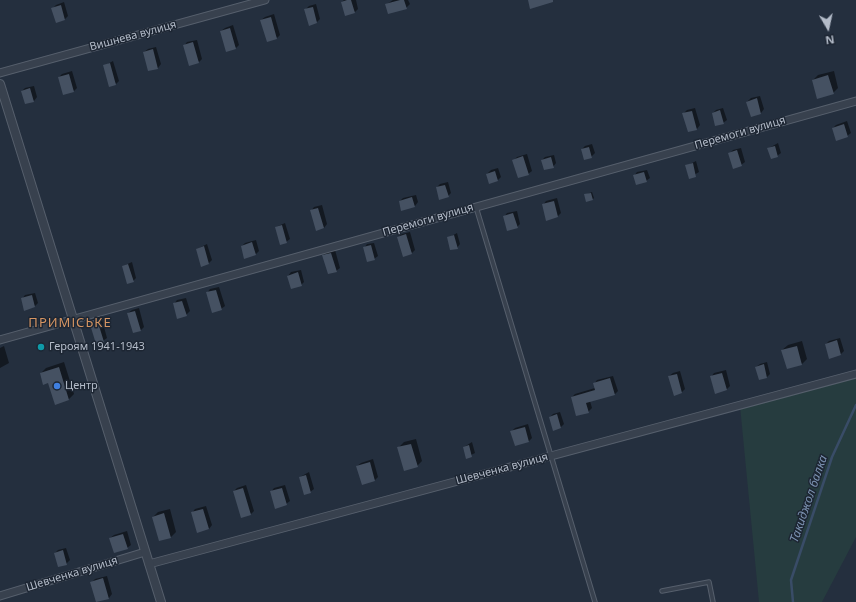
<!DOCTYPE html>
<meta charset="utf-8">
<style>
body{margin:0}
#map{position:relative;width:856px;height:602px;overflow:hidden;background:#242f3e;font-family:"Noto Sans",sans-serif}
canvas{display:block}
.north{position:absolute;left:808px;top:8px;width:40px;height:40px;-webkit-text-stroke:3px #1d2633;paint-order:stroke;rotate:171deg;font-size:11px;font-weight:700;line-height:16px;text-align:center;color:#b4bcc9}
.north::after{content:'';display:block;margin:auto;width:14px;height:18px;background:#b4bcc9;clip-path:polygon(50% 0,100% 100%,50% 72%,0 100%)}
</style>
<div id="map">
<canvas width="856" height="602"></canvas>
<div class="north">N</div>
</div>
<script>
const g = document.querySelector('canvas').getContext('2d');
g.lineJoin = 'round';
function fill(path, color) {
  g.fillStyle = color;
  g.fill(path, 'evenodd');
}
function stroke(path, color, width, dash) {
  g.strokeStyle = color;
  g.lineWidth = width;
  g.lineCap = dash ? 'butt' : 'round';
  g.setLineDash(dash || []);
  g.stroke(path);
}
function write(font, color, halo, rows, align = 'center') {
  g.font = font + ' "Noto Sans",sans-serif';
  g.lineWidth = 3;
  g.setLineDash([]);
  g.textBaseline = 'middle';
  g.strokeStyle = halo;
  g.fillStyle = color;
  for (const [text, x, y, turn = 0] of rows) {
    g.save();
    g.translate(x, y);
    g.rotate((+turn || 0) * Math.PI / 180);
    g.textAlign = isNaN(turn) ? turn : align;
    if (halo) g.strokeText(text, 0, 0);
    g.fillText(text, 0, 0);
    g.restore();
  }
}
fill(new Path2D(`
 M 856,374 L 856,537 L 822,602 L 759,602 L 740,406 Z`), '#263c3f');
fill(new Path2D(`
 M 344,0 L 356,0 L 358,9 L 355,12 L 342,2 Z
 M 393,0 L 408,0 L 410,4 L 406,8 L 387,4 Z
 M 64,2 L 68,16 L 65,19 L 56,21 L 53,8 L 56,5 Z
 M 316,4 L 320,19 L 317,22 L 305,10 L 309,6 Z
 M 274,14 L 280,35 L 277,38 L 261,20 L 265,17 Z
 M 233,25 L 239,45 L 236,48 L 221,31 L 225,28 Z
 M 197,40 L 202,59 L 199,62 L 184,46 L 187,42 Z
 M 156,47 L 161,64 L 158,68 L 149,70 L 144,52 L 148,49 Z
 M 113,61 L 119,81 L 116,84 L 104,66 Z
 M 72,71 L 77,88 L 74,91 L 59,77 L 62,74 Z
 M 834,71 L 838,88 L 833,93 L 813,80 L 818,75 Z
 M 34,86 L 37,97 L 34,101 L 22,91 L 25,88 Z
 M 760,96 L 764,109 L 761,113 L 751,116 L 747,102 L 751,98 Z
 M 695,108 L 700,125 L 697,129 L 683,114 L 687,110 Z
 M 723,108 L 727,120 L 723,123 L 713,113 L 716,110 Z
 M 847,121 L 851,133 L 847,136 L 833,128 L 836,125 Z
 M 778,143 L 781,153 L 777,156 L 769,148 Z
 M 592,144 L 595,153 L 591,157 L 582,149 L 585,146 Z
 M 741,148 L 745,162 L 741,165 L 730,153 L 733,150 Z
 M 527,154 L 532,171 L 528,174 L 514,160 L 517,157 Z
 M 554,155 L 556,163 L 553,167 L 542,160 L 545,157 Z
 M 696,161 L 699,172 L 689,178 L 686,166 Z
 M 498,168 L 501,177 L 498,180 L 487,174 L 491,170 Z
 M 647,170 L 650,178 L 646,181 L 634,176 L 637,172 Z
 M 448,182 L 451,193 L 448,196 L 437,187 L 440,184 Z
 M 592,192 L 594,198 L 592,200 L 585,195 Z
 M 416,195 L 418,202 L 415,206 L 400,201 L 403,198 Z
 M 557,198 L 561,213 L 558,216 L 543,205 L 546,201 Z
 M 322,205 L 327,224 L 324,228 L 311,211 L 314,207 Z
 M 517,211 L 520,224 L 517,227 L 504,217 L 507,213 Z
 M 285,223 L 290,239 L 286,242 L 276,227 Z
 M 410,232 L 415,250 L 412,253 L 398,237 L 402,234 Z
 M 457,233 L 460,244 L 457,248 L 448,238 Z
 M 256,240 L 259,251 L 256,254 L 242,246 L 245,243 Z
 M 374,243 L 378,256 L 374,259 L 364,248 L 367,244 Z
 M 207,244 L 212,260 L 208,264 L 197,249 Z
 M 335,250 L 340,268 L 336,271 L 323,255 L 327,252 Z
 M 132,262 L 136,278 L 133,281 L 123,266 Z
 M 301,270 L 304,282 L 301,285 L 288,276 L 291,272 Z
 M 219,287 L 225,306 L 221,309 L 207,293 L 210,289 Z
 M 35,293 L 38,303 L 35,306 L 22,299 L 25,295 Z
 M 186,298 L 190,311 L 186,315 L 174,304 L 177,300 Z
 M 139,308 L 144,327 L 141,330 L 134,332 L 128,313 L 132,310 Z
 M 101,316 L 107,338 L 103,341 L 90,322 L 94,318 Z
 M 840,338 L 844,351 L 840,355 L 826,344 L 829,341 Z
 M 802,341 L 807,359 L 802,364 L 782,350 L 788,345 Z
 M 4,346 L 9,363 L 0,368 L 0,348 Z
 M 64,362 L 74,394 L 69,399 L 55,404 L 49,382 L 41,373 L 46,368 Z
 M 767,362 L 770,374 L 767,377 L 760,379 L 756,367 L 760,364 Z
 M 726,370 L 730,386 L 727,389 L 715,392 L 711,377 L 714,373 Z
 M 680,371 L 685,389 L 682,392 L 675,394 L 669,376 L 673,373 Z
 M 613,376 L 618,391 L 615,394 L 590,401 L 592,408 L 588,412 L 572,397 L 575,394 L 595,388 L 594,384 L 597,380 Z
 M 560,412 L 564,424 L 560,428 L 550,417 L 553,414 Z
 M 528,424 L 532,438 L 529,441 L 515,445 L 511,432 L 515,428 Z
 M 416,439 L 422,461 L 417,466 L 398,448 L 404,442 Z
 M 472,442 L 475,453 L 467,457 L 464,447 Z
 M 373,459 L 378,477 L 375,480 L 357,466 L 361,463 Z
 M 309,472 L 314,489 L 310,492 L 300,477 Z
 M 246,485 L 254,511 L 251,514 L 234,491 L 237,488 Z
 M 285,485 L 290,501 L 286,504 L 271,492 L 274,488 Z
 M 206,506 L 212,525 L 209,529 L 192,513 L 195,509 Z
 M 170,509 L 176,532 L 171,537 L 160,540 L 153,517 L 158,512 Z
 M 127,531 L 131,545 L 127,548 L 110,538 L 114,535 Z
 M 66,548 L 70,560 L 66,564 L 55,553 L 58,550 Z
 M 107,576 L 112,594 L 109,598 L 97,601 L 92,582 L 95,579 Z`), '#0007');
stroke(new Path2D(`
 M 793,602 L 791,580 L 832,457 L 856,405`), '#394c67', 2.5);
fill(new Path2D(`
 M 347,0 L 351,0 L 355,13 L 345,16 L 341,2 Z
 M 400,0 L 404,0 L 407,9 L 388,14 L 385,4 Z
 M 528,0 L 553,0 L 553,2 L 530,9 Z
 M 61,5 L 65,20 L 56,23 L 51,8 Z
 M 313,7 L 317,23 L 309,26 L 304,9 Z
 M 271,17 L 277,39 L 267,42 L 260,20 Z
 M 230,28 L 236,49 L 226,52 L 220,31 Z
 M 193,42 L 199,63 L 189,66 L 183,45 Z
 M 153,49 L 158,69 L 148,71 L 143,52 Z
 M 110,63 L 116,85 L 109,87 L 103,65 Z
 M 69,74 L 74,92 L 63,95 L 58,77 Z
 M 828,75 L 834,94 L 817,99 L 812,80 Z
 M 30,88 L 34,102 L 25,104 L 21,91 Z
 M 757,98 L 761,114 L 751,117 L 746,102 Z
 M 720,110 L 724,124 L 715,126 L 712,113 Z
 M 692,111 L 697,130 L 688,132 L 682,113 Z
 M 844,124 L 848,137 L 836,141 L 832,128 Z
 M 775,146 L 778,157 L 771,159 L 767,148 Z
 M 589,147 L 592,158 L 584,160 L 581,149 Z
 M 737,150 L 742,166 L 733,169 L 728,153 Z
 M 523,156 L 529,175 L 518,178 L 512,160 Z
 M 551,157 L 554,168 L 544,170 L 541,160 Z
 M 693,163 L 696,177 L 689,179 L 685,165 Z
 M 495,171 L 498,181 L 489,184 L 486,174 Z
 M 644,172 L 647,182 L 636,185 L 633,175 Z
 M 445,185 L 449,197 L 439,200 L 436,187 Z
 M 591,193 L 593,200 L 586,202 L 584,194 Z
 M 412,197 L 415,207 L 401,211 L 399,201 Z
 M 554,201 L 558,217 L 546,221 L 542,204 Z
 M 318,208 L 324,228 L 316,231 L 310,210 Z
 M 513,213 L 518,228 L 507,231 L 503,216 Z
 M 282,225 L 287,243 L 280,245 L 275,227 Z
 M 406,234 L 412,254 L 403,257 L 397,237 Z
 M 454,235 L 458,249 L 450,250 L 447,237 Z
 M 252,242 L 256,255 L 244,259 L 241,246 Z
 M 371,245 L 375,260 L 367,262 L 363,247 Z
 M 204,246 L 209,264 L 201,267 L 196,249 Z
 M 331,253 L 337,272 L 328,274 L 322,255 Z
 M 128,264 L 134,282 L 127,284 L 122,266 Z
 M 298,272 L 302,286 L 291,289 L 287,276 Z
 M 216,290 L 222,310 L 212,313 L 206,292 Z
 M 32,295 L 35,307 L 24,311 L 21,298 Z
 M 182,301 L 187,316 L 177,319 L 173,303 Z
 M 135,311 L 141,331 L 133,333 L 127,313 Z
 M 97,319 L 104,342 L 96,344 L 89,321 Z
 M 837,340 L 841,355 L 829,359 L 825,344 Z
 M 797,346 L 802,365 L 787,369 L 781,350 Z
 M 764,364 L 767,378 L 759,380 L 755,367 Z
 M 59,367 L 69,400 L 55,405 L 48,383 L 43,385 L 40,373 Z
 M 722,373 L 727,390 L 715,394 L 710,376 Z
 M 677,374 L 682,393 L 674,396 L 668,376 Z
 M 610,378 L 615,395 L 586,403 L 589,413 L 576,416 L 571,397 L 595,390 L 593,383 Z
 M 557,414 L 561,428 L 553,431 L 549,417 Z
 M 525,427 L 529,442 L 515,446 L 510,431 Z
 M 411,444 L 418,467 L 404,471 L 397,447 Z
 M 469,445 L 472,457 L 466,459 L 463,447 Z
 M 370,462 L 375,481 L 362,485 L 356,466 Z
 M 306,475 L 311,493 L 304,495 L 299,477 Z
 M 243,488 L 251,515 L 241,518 L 233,491 Z
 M 282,488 L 287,505 L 275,509 L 270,491 Z
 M 203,509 L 209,529 L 197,533 L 191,512 Z
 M 164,513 L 171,538 L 159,541 L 152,517 Z
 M 123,534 L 128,549 L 114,553 L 109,538 Z
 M 63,550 L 67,565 L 58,567 L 54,553 Z
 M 103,578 L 109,599 L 96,602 L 90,582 Z`), '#455162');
const service = new Path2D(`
 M 476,207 L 595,602
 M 662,591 L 709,582 L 713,602`);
const minor = new Path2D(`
 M 0,73 L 265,0
 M 0,340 L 856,101
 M 149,564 L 856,374
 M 0,596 L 145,552`);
const tertiary = new Path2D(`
 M 0,84 L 161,602`);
stroke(service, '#565f6c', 5.5);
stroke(minor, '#565f6c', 9);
stroke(tertiary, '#565f6c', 10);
stroke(service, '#38414e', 3.5);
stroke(minor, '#38414e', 7);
stroke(tertiary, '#38414e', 8);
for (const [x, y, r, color] of [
 [41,347,4,"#0f9aa8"],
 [57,386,4,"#3f7fe0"]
]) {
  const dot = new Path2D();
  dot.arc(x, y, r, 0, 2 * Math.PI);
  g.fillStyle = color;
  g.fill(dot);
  stroke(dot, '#1d2633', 1.5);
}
write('11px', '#b4bcc9', '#1d2633', [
 ["Вишнева вулиця",133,36,-15],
 ["Перемоги вулиця",740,133,-16],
 ["Перемоги вулиця",428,220,-16],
 ["Шевченка вулиця",502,469,-15],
 ["Шевченка вулиця",72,574,-17]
]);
write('11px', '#b4bcc9', '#1d2633', [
 ["Героям 1941-1943",49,347],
 ["Центр",65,386]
], 'left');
write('italic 12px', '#7c92b1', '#1d2633', [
 ["Такиджол балка",809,499,-71]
]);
g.letterSpacing = '1px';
write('13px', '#d59563', '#1d2633', [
 ["ПРИМІСЬКЕ",70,323]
]);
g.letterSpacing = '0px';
</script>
